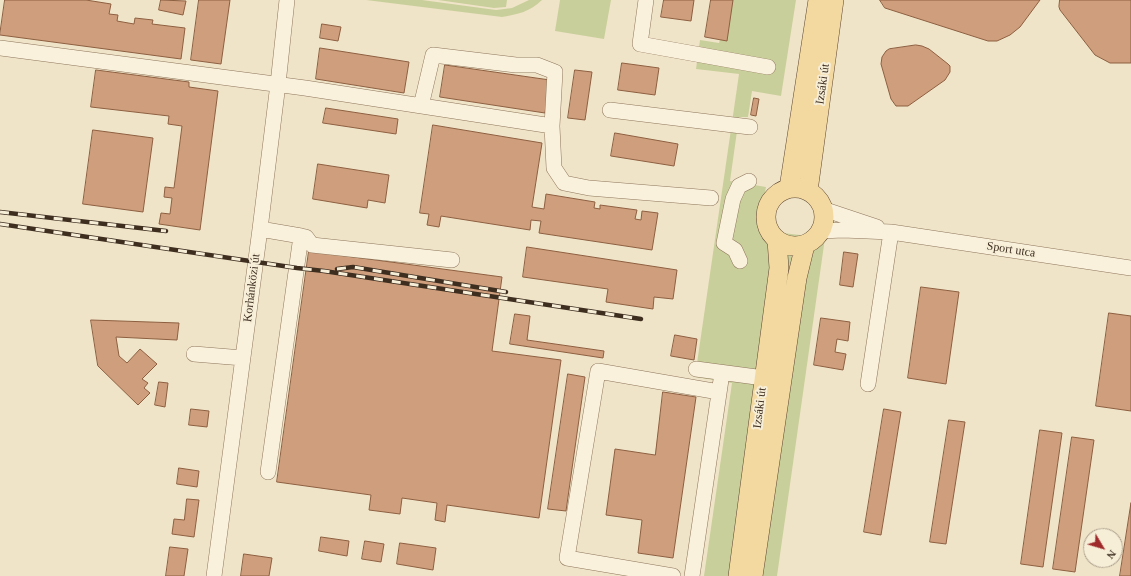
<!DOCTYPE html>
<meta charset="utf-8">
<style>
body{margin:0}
#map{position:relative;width:1131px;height:576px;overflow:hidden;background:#f0e4c8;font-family:"Times New Roman",serif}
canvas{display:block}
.north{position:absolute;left:1083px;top:528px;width:40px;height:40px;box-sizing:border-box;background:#f7eed8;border:1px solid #ada18e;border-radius:50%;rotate:128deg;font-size:11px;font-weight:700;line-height:16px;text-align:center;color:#3d2e20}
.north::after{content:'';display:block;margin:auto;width:14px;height:18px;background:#9e2a2b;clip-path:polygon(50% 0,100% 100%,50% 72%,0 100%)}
</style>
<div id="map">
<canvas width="1131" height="576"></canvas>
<div class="north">N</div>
</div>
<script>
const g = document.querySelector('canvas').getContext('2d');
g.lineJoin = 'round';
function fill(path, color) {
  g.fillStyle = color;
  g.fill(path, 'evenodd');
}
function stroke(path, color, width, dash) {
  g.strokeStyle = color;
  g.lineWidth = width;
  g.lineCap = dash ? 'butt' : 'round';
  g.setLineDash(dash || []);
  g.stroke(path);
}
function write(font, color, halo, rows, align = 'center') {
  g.font = font + ' "Times New Roman",serif';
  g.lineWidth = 4;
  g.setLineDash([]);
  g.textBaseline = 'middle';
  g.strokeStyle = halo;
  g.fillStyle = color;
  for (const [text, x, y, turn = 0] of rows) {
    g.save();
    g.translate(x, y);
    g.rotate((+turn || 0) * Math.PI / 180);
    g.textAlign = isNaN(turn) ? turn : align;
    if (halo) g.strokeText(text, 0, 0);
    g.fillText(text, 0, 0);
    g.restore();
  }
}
fill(new Path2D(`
 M 366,0 L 422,0 L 496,10 L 512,8 L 529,0 L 542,0 C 530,12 518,14 502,17 Z
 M 438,0 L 507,0 L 506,7 L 494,8 Z
 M 560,0 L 611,0 L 604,39 L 555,31 Z
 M 730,0 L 796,0 L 781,96 L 752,91 L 748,117 L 739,117 L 730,181 L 766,187 L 758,230 L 825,238 L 777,576 L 704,576 L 732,383 L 695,377 L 739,74 L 696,69 L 700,40 L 719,43 Z`), '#c9cf9b');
const building = new Path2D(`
 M 5,0 L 86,0 L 111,4 L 109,14 L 118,15 L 117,21 L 134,24 L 135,18 L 153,20 L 152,24 L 185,28 L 181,59 L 0,35 Z
 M 161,0 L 186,1 L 183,15 L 159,10 Z
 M 199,0 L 230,0 L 221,64 L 191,60 Z
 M 664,0 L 694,0 L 691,21 L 661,17 Z
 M 711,0 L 733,0 L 727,41 L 705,37 Z
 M 880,0 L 1040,0 L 1020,27 L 1010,35 L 997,41 L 988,41 L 885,8 Z
 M 1060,0 L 1131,0 L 1131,63 L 1110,63 L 1095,55 L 1060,10 L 1059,7 Z
 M 322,24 L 341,27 L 338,41 L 320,38 Z
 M 916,45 L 922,46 L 929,49 L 948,64 L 950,66 L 950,72 L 945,80 L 908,106 L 896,106 L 891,99 L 881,64 L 882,57 L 886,51 L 889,49 Z
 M 320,48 L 409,62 L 404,93 L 316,79 Z
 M 622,63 L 659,68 L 655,95 L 618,90 Z
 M 445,65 L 550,80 L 545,113 L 440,97 Z
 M 96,70 L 189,82 L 189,87 L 218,91 L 200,230 L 159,224 L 161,213 L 170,214 L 172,198 L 164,197 L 165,187 L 174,188 L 182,126 L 168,124 L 169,116 L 91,107 Z
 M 575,70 L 592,72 L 585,120 L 568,118 Z
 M 754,98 L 759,99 L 756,116 L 751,115 Z
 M 326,108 L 398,119 L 396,134 L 323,123 Z
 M 433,125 L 542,143 L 532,207 L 544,209 L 546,194 L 595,202 L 594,208 L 600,209 L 600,205 L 637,210 L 635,219 L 641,220 L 642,211 L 658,213 L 652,250 L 539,233 L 541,221 L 531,220 L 530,230 L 441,216 L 439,227 L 427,225 L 429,214 L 420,213 Z
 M 93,130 L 153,138 L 143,212 L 83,204 Z
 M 615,133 L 678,144 L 674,166 L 611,156 Z
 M 318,164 L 389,175 L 385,203 L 368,200 L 367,208 L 313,199 Z
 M 527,247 L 677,270 L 673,299 L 654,297 L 653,309 L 606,302 L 608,289 L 523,277 Z
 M 309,251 L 502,277 L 492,351 L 561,360 L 539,518 L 447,505 L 445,522 L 435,520 L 437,503 L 402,498 L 400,514 L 369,510 L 371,495 L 277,482 Z
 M 844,252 L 858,254 L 853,287 L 840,285 Z
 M 921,287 L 959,292 L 946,384 L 908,378 Z
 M 1109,313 L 1131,316 L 1131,411 L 1096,406 Z
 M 515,314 L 530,316 L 527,340 L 604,351 L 603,358 L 510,344 Z
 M 821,318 L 850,322 L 848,341 L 837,339 L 835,352 L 846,354 L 843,370 L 814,365 Z
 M 91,320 L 179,323 L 177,340 L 116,337 L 119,356 L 127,363 L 140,349 L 157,364 L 142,379 L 148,383 L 144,388 L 150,393 L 138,405 L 98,366 Z
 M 675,335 L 697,339 L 694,360 L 671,356 Z
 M 568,374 L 585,377 L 566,511 L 548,509 Z
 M 159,382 L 168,383 L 165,407 L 155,405 Z
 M 663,392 L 696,397 L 673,558 L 638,553 L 642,520 L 606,515 L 615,449 L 655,455 Z
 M 191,409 L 209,411 L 207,427 L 189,425 Z
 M 884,409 L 901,412 L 881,535 L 864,532 Z
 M 949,420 L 965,422 L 946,544 L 930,542 Z
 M 1040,430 L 1062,433 L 1043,567 L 1021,564 Z
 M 1072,437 L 1094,440 L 1075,572 L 1053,569 Z
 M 179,468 L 199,471 L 197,487 L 177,484 Z
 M 187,499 L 199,500 L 194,537 L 172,534 L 174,519 L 184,520 Z
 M 1131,503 L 1131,576 L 1120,576 Z
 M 321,537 L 349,541 L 347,556 L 319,551 Z
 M 365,541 L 384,544 L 381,562 L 362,559 Z
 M 400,543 L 436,548 L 433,570 L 397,564 Z
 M 170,547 L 188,549 L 184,576 L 166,576 Z
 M 244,554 L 272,558 L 269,576 L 241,576 Z`);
fill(building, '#cf9f7d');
stroke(building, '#8d5f41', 1);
const minor = new Path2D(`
 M 646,0 L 640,44 L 768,67
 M 0,48 L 305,88 L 552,126
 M 421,106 L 433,55 L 516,65 L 537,65 L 555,72 L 552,126 L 554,168 L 564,183 L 589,188 L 711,198
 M 610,110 L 750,127
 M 823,209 L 877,227
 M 260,229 L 301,236 L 268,472
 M 821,231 L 843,230 L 891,232 L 1131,268
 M 301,236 L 306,237 L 312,245 L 452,260
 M 740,261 L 735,250 L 724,243 L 733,199 L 739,186 L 749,181
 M 194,354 L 243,358
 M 696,369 L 764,378
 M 868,384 L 891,232
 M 214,576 L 260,229 L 278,84 L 287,0
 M 673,576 L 567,558 L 598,371 L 719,392
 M 692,576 L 722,373`);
const major = new Path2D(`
 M766 217a29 29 0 1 1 58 0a29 29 0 1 1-58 0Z
 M 789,188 L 818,0
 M 808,191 L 834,0
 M 738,576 L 779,268 L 777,240
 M 753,576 L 797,278 L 805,245`);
stroke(minor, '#8d765c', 16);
stroke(major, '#5b4430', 20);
stroke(minor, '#faf1dc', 15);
stroke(major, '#f3d9a0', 19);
const rail = new Path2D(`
 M 0,212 L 166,231
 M 0,224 L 297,268 L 324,271 L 641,319
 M 337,269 L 353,267 L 506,292`);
stroke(rail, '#3d2e20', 4.5);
stroke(rail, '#f7eed8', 3, [9]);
write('12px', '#3d2e20', '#f7eed8', [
 ["Izsáki út",823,84,-82],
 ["Sport utca",1011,250,9],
 ["Korhánközi út",252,288,-83],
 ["Izsáki út",760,408,-83]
]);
</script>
